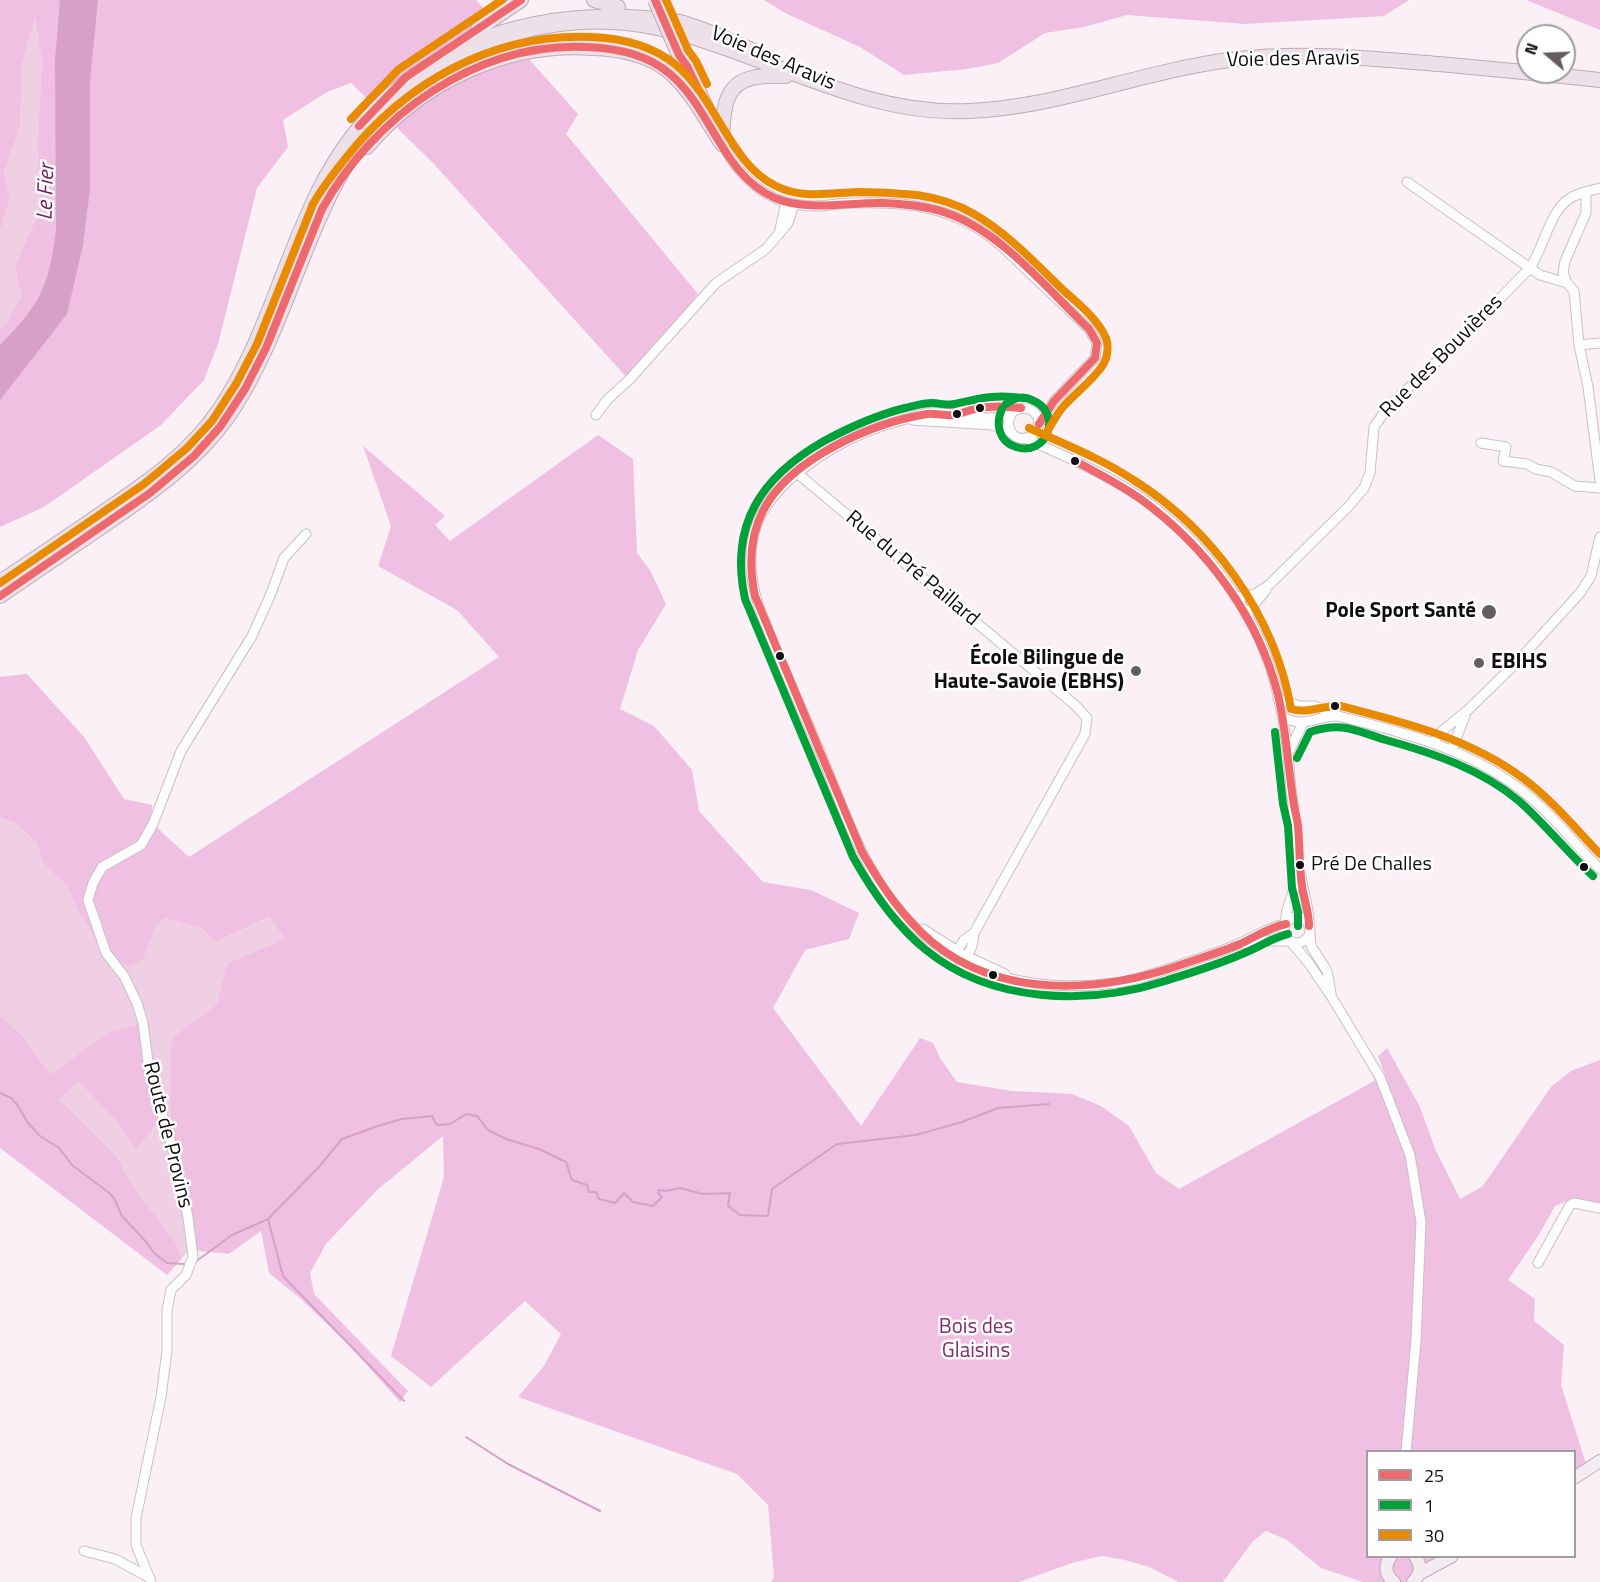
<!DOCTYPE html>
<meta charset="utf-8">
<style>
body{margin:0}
#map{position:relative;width:1600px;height:1582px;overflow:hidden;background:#faf0f6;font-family:"Titillium Web",sans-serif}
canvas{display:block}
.legend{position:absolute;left:1366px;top:1450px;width:210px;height:108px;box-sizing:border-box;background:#fff;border:2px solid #a09e9f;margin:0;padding:8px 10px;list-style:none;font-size:18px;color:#120d10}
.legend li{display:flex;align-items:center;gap:12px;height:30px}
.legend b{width:30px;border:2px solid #a09e9f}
.north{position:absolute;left:1516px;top:24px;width:60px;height:60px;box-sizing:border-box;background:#fff;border:2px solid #a09e9f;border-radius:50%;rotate:289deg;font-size:16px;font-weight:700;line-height:24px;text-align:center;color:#120d10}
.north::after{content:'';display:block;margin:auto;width:21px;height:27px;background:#635c60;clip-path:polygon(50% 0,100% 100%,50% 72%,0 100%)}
</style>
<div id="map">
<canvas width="1600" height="1582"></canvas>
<ul class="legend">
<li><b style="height:8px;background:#ed696e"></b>25</li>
<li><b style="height:8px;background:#00a13a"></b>1</li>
<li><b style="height:8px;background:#e88b02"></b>30</li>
</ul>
<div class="north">N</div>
</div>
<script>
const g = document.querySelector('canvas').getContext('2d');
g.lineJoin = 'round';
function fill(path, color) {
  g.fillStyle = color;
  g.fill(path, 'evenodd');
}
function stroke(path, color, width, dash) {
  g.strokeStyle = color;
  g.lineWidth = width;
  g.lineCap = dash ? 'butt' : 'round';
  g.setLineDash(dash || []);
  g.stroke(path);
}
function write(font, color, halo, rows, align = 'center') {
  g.font = font + ' "Titillium Web",sans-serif';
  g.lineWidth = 5;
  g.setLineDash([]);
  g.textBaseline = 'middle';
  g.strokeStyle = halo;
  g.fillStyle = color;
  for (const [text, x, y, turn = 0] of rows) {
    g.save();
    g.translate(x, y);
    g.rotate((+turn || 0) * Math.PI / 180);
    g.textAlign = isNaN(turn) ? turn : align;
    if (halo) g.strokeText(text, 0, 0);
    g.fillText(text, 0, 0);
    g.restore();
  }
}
fill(new Path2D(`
 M 35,19 L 42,62 L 41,207 L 15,266 L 21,296 L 7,323 L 0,329 L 0,231 L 10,198 L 4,173 L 20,127 L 22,64 Z
 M 0,817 L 15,823 L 36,842 L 43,863 L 67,886 L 76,907 L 144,958 L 156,925 L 165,918 L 201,928 L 215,942 L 271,917 L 285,939 L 227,963 L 217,1004 L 173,1039 L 170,1052 L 170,1072 L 190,1250 L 182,1258 L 175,1241 L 134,1188 L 117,1157 L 59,1099 L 79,1082 L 118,1123 L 137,1149 L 108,1033 L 50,1074 L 25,1039 L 0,1015 Z`), '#f0cee4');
fill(new Path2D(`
 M 0,0 L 476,0 L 578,114 L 566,134 L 698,294 L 629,380 L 433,163 L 351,83 L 327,92 L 283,120 L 288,147 L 257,188 L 218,344 L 204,380 L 161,425 L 44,507 L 0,527 L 0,329 L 7,323 L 21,296 L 15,266 L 41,207 L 38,145 L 42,62 L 35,19 L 22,64 L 20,127 L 4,173 L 10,198 L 0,231 Z
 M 764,0 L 1409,0 L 1384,16 L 1245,24 L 1127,15 L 1084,27 L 1045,33 L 998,63 L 967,69 L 904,75 L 860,47 L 787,14 Z
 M 1526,0 L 1600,0 L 1600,30 Z
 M 598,435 L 633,459 L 637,553 L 650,570 L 666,604 L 638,650 L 620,709 L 654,726 L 692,770 L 699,811 L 763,882 L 811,890 L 859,913 L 849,939 L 805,950 L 773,1008 L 861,1126 L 920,1038 L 933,1043 L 940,1058 L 957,1082 L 1012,1091 L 1072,1094 L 1101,1106 L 1129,1126 L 1156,1173 L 1179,1189 L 1385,1075 L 1378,1056 L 1387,1048 L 1420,1107 L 1436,1151 L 1460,1199 L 1483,1186 L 1551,1087 L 1571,1071 L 1600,1060 L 1600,1205 L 1571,1199 L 1555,1206 L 1540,1233 L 1508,1280 L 1535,1299 L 1534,1321 L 1564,1345 L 1561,1385 L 1588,1470 L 1575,1478 L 1574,1452 L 1368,1452 L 1368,1556 L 1452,1557 L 1412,1582 L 1363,1582 L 1321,1568 L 1287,1540 L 1266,1531 L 1253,1541 L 1223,1582 L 1179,1582 L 1149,1567 L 1125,1560 L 1102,1556 L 1075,1562 L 1019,1582 L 771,1582 L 774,1577 L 768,1505 L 737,1474 L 518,1397 L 544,1366 L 561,1334 L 525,1301 L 431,1387 L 391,1356 L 444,1177 L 443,1136 L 377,1190 L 326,1244 L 310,1273 L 314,1294 L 408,1391 L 400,1402 L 350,1346 L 300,1298 L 269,1273 L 261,1231 L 229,1254 L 190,1250 L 171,1138 L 170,1052 L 173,1038 L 217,1004 L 227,963 L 285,939 L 270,917 L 215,942 L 201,928 L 165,918 L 156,925 L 144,958 L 129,967 L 106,953 L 76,907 L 67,886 L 43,863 L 36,842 L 15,823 L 0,817 L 0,677 L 27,674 L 84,737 L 124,799 L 152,805 L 153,824 L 189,857 L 499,657 L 457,610 L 378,566 L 391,526 L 363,446 L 445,516 L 435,525 L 450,541 Z
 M 0,1015 L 25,1039 L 50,1074 L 108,1033 L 143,1023 L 162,1115 L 136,1150 L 118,1123 L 79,1082 L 59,1099 L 117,1157 L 134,1188 L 175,1241 L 182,1258 L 167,1275 L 0,1148 Z`), '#efc0e1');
fill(new Path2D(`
 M 60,0 L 98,0 L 90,81 L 90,189 L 83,245 L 67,314 L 0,400 L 0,345 C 41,304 49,286 56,229 L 55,60 Z`), '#d7a0c6');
stroke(new Path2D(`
 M 0,1093 L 11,1098 L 18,1106 L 28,1123 L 40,1136 L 59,1148 L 72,1165 L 108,1192 L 114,1198 L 122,1216 L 147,1243 L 154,1253 L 167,1263 L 184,1264
 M 268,1219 L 283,1276 L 404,1401
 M 195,1262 L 232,1235 L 268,1219 L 317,1169 L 342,1139 L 378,1126 L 402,1119 L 432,1116 L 437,1125 L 450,1124 L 466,1114 L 477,1116 L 488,1130 L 506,1139 L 539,1149 L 566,1162 L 572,1180 L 587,1185 L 589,1192 L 596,1192 L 599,1199 L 615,1203 L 624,1193 L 633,1202 L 653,1206 L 662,1197 L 658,1193 L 659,1190 L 666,1191 L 680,1188 L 703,1194 L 730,1193 L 728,1206 L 740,1215 L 768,1216 L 772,1189 L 837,1144 L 916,1135 L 962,1122 L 998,1108 L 1049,1104
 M 466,1437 L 508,1464 L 600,1511`), '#d7a0c6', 2);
const minor = new Path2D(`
 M 722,144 C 742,181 770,206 815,206 C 827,206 839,203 851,203 C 887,202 925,203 958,218 C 989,231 1009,253 1033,276 C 1052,294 1070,311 1089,329 L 1097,343 L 1095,358 L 1054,401 L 1039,424
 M 1407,182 L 1540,275 L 1567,283
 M 1586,192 L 1586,213 L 1565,261 L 1563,273 L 1567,283 L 1574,291 L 1579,345 L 1588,387 L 1600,481
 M 779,234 L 786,202
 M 1579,345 L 1600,343
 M 1012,413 C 1008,419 1007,425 1011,432 C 1026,453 1056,418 1026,408 C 1014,408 1004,417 992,418 C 971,419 949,411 928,413 C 921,414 913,417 906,419 C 878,426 855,435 830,450 C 767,489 734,530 759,607 C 778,657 800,705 821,754 C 840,800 856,849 884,890 C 937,969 1023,995 1115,983 C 1140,980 1164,970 1189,962 C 1206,956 1224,951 1240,943 C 1255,937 1270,926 1286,924 C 1284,908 1295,894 1296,879 C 1298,853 1292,828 1293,803
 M 596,415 L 607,400 L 629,380 L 716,283 L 766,249 L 788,223 L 794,204
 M 912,420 L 992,425 L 1012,433
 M 1025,438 C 1059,454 1094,468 1126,488 C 1195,530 1254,605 1275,683 C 1281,706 1285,730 1288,754 C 1290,772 1290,791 1294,808
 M 1481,443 L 1506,447 L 1503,461 L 1527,464 L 1536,469 L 1551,472 L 1575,486 L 1600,488
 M 797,473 L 1075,705 L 1087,718 L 1085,734 L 974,933 C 973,946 971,954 959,960 L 957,951 L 964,940 L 974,933
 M 1235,598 L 1255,594 L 1269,585 L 1349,506 L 1364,488 L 1370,473 L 1374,427 L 1388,407 L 1448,351 L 1530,268 C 1543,249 1550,211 1569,199 C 1577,193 1590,191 1600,188
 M 1246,615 L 1266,590
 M 1278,699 L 1300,706 L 1315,706 L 1336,715
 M 1282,717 C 1308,729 1313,716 1338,716 C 1412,735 1483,752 1540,806 C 1561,825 1579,849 1600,869
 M 1433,742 L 1442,731 L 1469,709 L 1519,660 L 1580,593 L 1591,576 L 1600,537
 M 1452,749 L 1465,716
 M 1288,753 L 1303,723
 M 1301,876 C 1303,893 1310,908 1309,926
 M1284 930a13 13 0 1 1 26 0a13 13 0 1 1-26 0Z
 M 923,929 L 962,954 L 1005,974
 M 1310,934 L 1311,946 L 1327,971 L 1331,993
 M 1291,942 L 1308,962 L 1331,996 L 1380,1077 L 1410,1155 L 1421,1222 L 1416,1340 L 1406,1452
 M 1244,944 L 1265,941 L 1289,941
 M 1538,1263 L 1570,1205 L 1574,1203 L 1600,1208
 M 84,1551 L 115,1559 L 150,1578
 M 151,1582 L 136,1545 L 136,1518 L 161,1397 L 167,1351 L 167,1310 L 171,1290 L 186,1275 L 193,1257 L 188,1217 L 176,1160 L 149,1070 L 143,1023 L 137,1003 L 124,976 L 106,953 L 88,900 L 93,883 L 102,867 L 141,845 L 153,824 L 181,751 L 252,636 L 270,596 L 284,558 L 306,534`);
const major = new Path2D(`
 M 1574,1478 L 1600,1461
 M 1391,1556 C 1384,1565 1385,1575 1394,1582
 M 1419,1574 L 1452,1556
 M 1413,1582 C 1421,1574 1422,1566 1415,1556`);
const highway = new Path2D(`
 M 594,0 L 618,7
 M 478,29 L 521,0
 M 679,55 L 687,66 L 707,109
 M 722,144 C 723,91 729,73 786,76
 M 367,147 C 422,81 508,41 594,48 C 617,49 640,53 660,65 C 688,83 704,117 722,144
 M 0,582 C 33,560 66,538 99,515 C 143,485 189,455 219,410 C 265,342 283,261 320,188 C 391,49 527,0 680,22 C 705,29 728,40 752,50
 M 0,596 C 34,573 68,550 103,526 C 153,492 202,458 235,406 C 298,307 311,179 400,97 C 433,67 473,45 516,33 C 562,20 610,18 657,28 C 762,51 858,116 968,111 C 1057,108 1142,71 1230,60 C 1299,51 1369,58 1439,64 C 1493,69 1546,74 1600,80`);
stroke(minor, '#c8c1c6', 11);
stroke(major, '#bdabb7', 14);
stroke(highway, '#bdabb7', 16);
stroke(minor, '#fefdfe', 9);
stroke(major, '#f4ecf2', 12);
stroke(highway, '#ede0e9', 14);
const highwayBridge = new Path2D(`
 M 655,0 L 679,55`);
stroke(highwayBridge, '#bdabb7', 16, []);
stroke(highwayBridge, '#ede0e9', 14);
stroke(new Path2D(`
 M 655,0 L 679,55 L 687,66 L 698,89
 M 359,126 L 406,77 L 521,0
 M 1021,408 C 1006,406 991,405 976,409 C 968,410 961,414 954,415 C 945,416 936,413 927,414 C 872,423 789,459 763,511 C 749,538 749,567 755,596 L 862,852 C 881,885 902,917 932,942 C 1001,999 1100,993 1180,965 C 1200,958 1221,952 1240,944 C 1256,937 1269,927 1286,924
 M 1075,461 C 1098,473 1121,485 1142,500 C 1206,547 1259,617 1278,695 C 1286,729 1288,765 1293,799 C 1294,808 1297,817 1298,826 C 1300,846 1299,866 1302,886 C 1304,899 1309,912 1309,926
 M 0,596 L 150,493 L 194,456 L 220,427 L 245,389 L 266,348 L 322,209 C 374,116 476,42 586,47 C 616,48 647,54 670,74 C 712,109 722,175 775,198 C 808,212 848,202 883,203 C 906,204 930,206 952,215 C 1004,235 1049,291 1089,329 L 1097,343 L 1095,358 L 1054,401 L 1039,424`), '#ed696e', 8);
stroke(new Path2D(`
 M 1023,398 C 996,394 980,398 955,404 C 947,406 940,403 932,403 C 923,403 914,406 905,408 C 877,415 850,427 824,441 C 761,477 729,525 745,599 L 853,857 C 872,891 895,925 926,950 C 991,1003 1087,1006 1165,981 C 1190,973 1217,965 1242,954 C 1258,948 1271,938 1288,934
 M 1002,409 C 995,424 999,442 1016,447 C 1047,457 1064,413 1032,400 C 1022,395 1014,398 1006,404
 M 1275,732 L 1283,804 L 1288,826 L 1292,888 L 1298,912 L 1298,926
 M 1297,758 L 1310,732 C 1342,721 1356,731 1386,740 C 1433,753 1481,769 1519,801 C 1545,824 1567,852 1593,876`), '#00a13a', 8);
stroke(new Path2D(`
 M 666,0 L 688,50 L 696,61 L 707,84
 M 351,119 L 399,69 L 502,0
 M 1029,428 C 1064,444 1100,458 1132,479 C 1212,529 1275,615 1291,709 C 1308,714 1324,705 1341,706 C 1404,722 1471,739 1524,779 C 1553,801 1575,828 1600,854
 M 0,583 L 144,484 L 187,448 L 212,421 L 236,384 L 257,344 L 313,204 C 322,188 333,174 345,159 C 404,84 491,33 590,37 C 620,38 652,45 676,65 C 717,99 730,164 776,186 C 801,199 830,193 857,192 C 877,192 897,193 917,195 C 937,198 957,204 974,214 C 1007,233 1034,262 1061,288 C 1077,303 1096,317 1105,336 C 1109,343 1108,356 1104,363 C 1097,377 1074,394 1063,407 C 1057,414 1053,422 1048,430`), '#e88b02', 8);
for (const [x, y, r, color] of [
 [980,408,5,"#120d10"],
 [957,414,5,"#120d10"],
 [1075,461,5,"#120d10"],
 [1489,612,8,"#635c60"],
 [780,656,5,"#120d10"],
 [1479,663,6,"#635c60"],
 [1136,671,6,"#635c60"],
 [1335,706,5,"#120d10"],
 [1300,865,5,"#120d10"],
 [1584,867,5,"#120d10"],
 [993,975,5,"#120d10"]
]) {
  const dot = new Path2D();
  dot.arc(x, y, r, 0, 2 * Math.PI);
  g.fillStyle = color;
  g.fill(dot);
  stroke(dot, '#fff', 2);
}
write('20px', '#120d10', '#fff', [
 ["Pré De Challes",1311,865]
], 'left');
write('21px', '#120d10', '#fff', [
 ["Voie des Aravis",773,59,23],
 ["Voie des Aravis",1293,60,-1],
 ["Rue des Bouvières",1442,357,-45],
 ["Rue du Pré Paillard",912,569,40],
 ["Route de Provins",167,1135,76]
]);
write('bold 21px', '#120d10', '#fff', [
 ["Pole Sport Santé",1476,612],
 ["École Bilingue de",1124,659],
 ["Haute-Savoie (EBHS)",1124,683],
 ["EBIHS",1491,663,"left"]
], 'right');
write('21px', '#842c6f', '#fff', [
 ["Bois des",976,1328],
 ["Glaisins",976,1352]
]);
write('italic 22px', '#731b5f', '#fff', [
 ["Le Fier",47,192,-88]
]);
</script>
